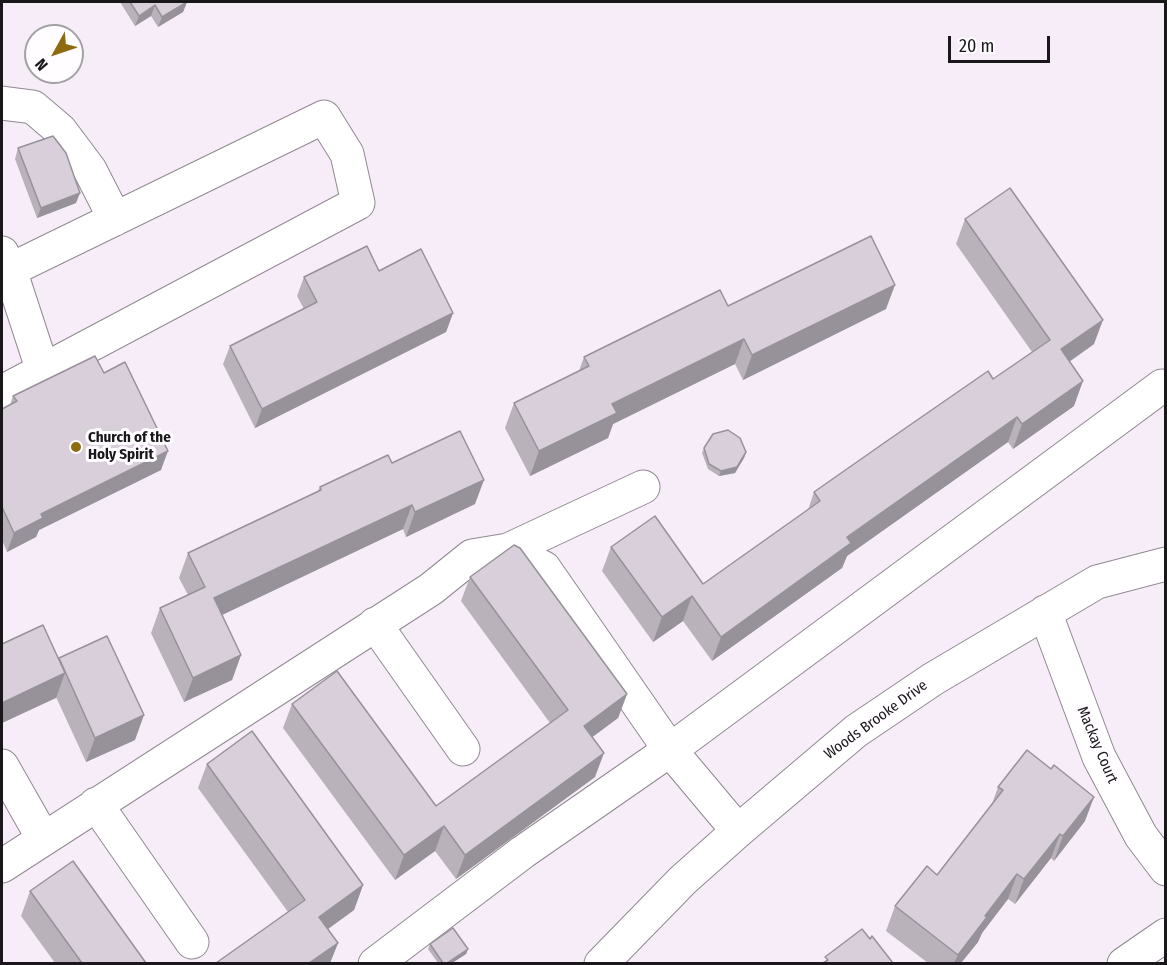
<!DOCTYPE html>
<style>
body{margin:0}
#map{position:relative;width:1167px;height:965px;overflow:hidden;background:#f6edf8;font-family:"Fira Sans Condensed",sans-serif}
canvas{display:block}
.frame{position:absolute;inset:0;border:3px solid #1a171b;pointer-events:none}
.north{position:absolute;left:24px;top:24px;width:60px;height:60px;box-sizing:border-box;background:#fffdff;border:2px solid #a3a1a4;border-radius:50%;rotate:230deg;font-size:16px;font-weight:700;line-height:24px;text-align:center;color:#1a171b}
.north::after{content:'';display:block;margin:auto;width:21px;height:27px;background:#8e6b0f;clip-path:polygon(50% 0,100% 100%,50% 72%,0 100%)}
.scale{position:absolute;left:948px;top:36px;width:102px;height:27px;box-sizing:border-box;border:3px solid #1a171b;border-top:0;padding-left:8px;font-size:18px;line-height:21px;white-space:nowrap;color:#1a171b;-webkit-text-stroke:4px #fffdff;paint-order:stroke}
</style>
<div id="map">
<canvas width="1167" height="965"></canvas>
<div class="frame"></div>
<div class="north">N</div>
<div class="scale">20 m</div>
</div>
<script>
const g = document.querySelector('canvas').getContext('2d');
g.lineJoin = 'round';
function stroke(path, color, width, dash) {
  g.strokeStyle = color;
  g.lineWidth = width;
  g.lineCap = dash ? 'butt' : 'round';
  g.setLineDash(dash || []);
  g.stroke(path);
}
function fill(path, color) {
  g.fillStyle = color;
  g.fill(path, 'evenodd');
}
function write(font, color, halo, rows, align = 'center') {
  g.font = font + ' "Fira Sans Condensed",sans-serif';
  g.lineWidth = 6;
  g.setLineDash([]);
  g.textBaseline = 'middle';
  g.strokeStyle = halo;
  g.fillStyle = color;
  for (const [text, x, y, turn = 0] of rows) {
    g.save();
    g.translate(x, y);
    g.rotate((+turn || 0) * Math.PI / 180);
    g.textAlign = isNaN(turn) ? turn : align;
    if (halo) g.strokeText(text, 0, 0);
    g.fillText(text, 0, 0);
    g.restore();
  }
}
const minor = new Path2D(`
 M 2,103 L 33,107 L 60,130 L 90,170 L 115,219
 M 2,253 L 10,270 L 43,371
 M 2,392 L 358,203 L 347,154 L 324,117 L 10,270
 M 508,550 L 643,487
 M 1045,612 L 1099,757 L 1141,836 L 1166,869
 M 375,624 L 463,749
 M 2,766 L 43,838
 M 96,804 L 192,942
 M 2,866 L 431,589 L 472,556 L 508,550 L 544,568 L 670,750 L 738,831
 M 375,964 L 523,852 L 670,750 L 1162,386
 M 601,964 L 683,880 L 738,831 L 856,731 L 933,679 L 1097,582 L 1166,564
 M 1124,964 L 1166,935`);
stroke(minor, '#918892', 35);
stroke(minor, '#fff', 33);
fill(new Path2D(`
 M 120,2 L 187,2 L 183,12 L 158,27 L 151,16 L 135,26 Z
 M 18,148 L 76,203 L 37,218 L 15,159 Z
 M 965,219 L 1094,344 L 1069,362 L 1074,406 L 1013,449 L 1008,442 L 847,556 L 842,568 L 712,661 L 683,621 L 653,642 L 602,571 L 611,547 L 703,584 L 808,510 L 814,492 L 993,379 L 1032,352 L 956,244 Z
 M 379,271 L 453,313 L 446,332 L 255,428 L 223,364 L 230,346 L 304,309 L 297,296 L 304,277 Z
 M 728,306 L 886,309 L 743,380 L 735,364 L 613,424 L 608,438 L 530,476 L 505,428 L 514,403 L 579,371 L 584,357 Z
 M 104,373 L 161,470 L 39,530 L 36,537 L 7,552 L 2,540 L 2,409 L 10,405 L 13,396 Z
 M 704,448 L 746,452 L 744,458 L 735,473 L 719,476 L 708,469 L 702,453 Z
 M 392,463 L 475,504 L 406,537 L 403,529 L 222,615 L 241,655 L 232,680 L 184,702 L 151,633 L 160,608 L 188,595 L 179,578 L 188,553 L 318,491 L 320,487 Z
 M 470,577 L 627,694 L 618,718 L 592,737 L 595,777 L 456,879 L 435,851 L 395,880 L 283,728 L 292,704 L 436,806 L 550,723 L 461,601 Z
 M 2,644 L 58,659 L 135,740 L 86,762 L 56,697 L 2,723 Z
 M 207,764 L 363,885 L 354,910 L 328,929 L 338,943 L 330,963 L 216,963 L 288,912 L 198,788 Z
 M 998,787 L 1085,821 L 1054,861 L 1051,858 L 1015,904 L 1008,899 L 982,933 L 978,942 L 961,963 L 928,963 L 886,931 L 895,906 L 937,875 L 992,804 Z
 M 30,891 L 146,963 L 55,963 L 21,916 Z
 M 430,944 L 468,949 L 466,954 L 452,963 L 438,963 L 428,949 Z`), '#bab2bb');
fill(new Path2D(`
 M 187,2 L 183,12 L 158,27 L 162,17 Z
 M 155,5 L 151,16 L 135,26 L 139,16 Z
 M 80,193 L 76,203 L 37,218 L 41,208 Z
 M 895,285 L 886,309 L 743,380 L 752,355 Z
 M 453,313 L 446,332 L 255,428 L 262,409 Z
 M 1103,320 L 1094,344 L 1052,374 L 1061,349 Z
 M 744,339 L 735,364 L 613,424 L 608,438 L 530,476 L 539,451 L 612,404 Z
 M 1083,381 L 1074,406 L 1013,449 L 1022,424 Z
 M 1017,417 L 1008,442 L 847,556 L 842,568 L 712,661 L 721,637 L 847,537 Z
 M 168,451 L 161,470 L 39,530 L 36,537 L 7,552 L 14,533 L 41,514 Z
 M 746,452 L 744,458 L 735,473 L 719,476 L 721,471 Z
 M 484,480 L 475,504 L 406,537 L 415,512 Z
 M 412,505 L 403,529 L 205,623 L 214,598 Z
 M 692,596 L 683,621 L 653,642 L 662,617 Z
 M 241,655 L 232,680 L 184,702 L 193,678 Z
 M 65,673 L 56,698 L 2,723 L 2,703 Z
 M 627,694 L 618,718 L 575,750 L 584,726 Z
 M 144,715 L 135,740 L 86,762 L 95,738 Z
 M 604,753 L 595,777 L 456,879 L 465,855 Z
 M 1094,797 L 1085,821 L 1054,861 L 1063,836 Z
 M 444,826 L 435,851 L 395,880 L 404,855 Z
 M 1060,834 L 1051,858 L 1015,904 L 1024,879 Z
 M 1017,874 L 1008,899 L 982,933 L 978,942 L 961,963 L 954,963 L 958,955 L 985,916 Z
 M 363,885 L 354,910 L 310,942 L 319,917 Z
 M 338,943 L 330,963 L 309,963 Z
 M 468,949 L 466,954 L 452,963 L 447,963 Z`), '#979199');
const building = new Path2D(`
 M 130,2 L 187,2 L 162,17 L 155,5 L 139,16 Z
 M 53,136 L 66,153 L 80,193 L 41,208 L 18,148 Z
 M 1010,188 L 1103,320 L 1061,349 L 1083,381 L 1022,424 L 1017,417 L 847,537 L 851,543 L 721,637 L 692,596 L 662,617 L 611,547 L 655,516 L 703,584 L 820,501 L 814,492 L 884,443 L 988,371 L 993,379 L 1050,340 L 965,219 Z
 M 871,236 L 895,285 L 752,355 L 744,339 L 612,404 L 617,413 L 539,451 L 514,403 L 589,366 L 584,357 L 720,290 L 728,306 Z
 M 367,246 L 379,271 L 421,249 L 453,313 L 262,409 L 230,346 L 317,302 L 304,277 Z
 M 95,356 L 104,373 L 125,362 L 168,451 L 41,514 L 43,518 L 14,533 L 2,507 L 2,409 L 17,401 L 13,396 Z
 M 728,430 L 740,438 L 746,452 L 737,467 L 721,471 L 709,464 L 704,448 L 713,434 Z
 M 460,431 L 484,480 L 415,512 L 412,505 L 214,598 L 241,655 L 193,678 L 160,608 L 205,587 L 188,553 L 321,490 L 320,487 L 388,455 L 392,463 Z
 M 514,545 L 520,548 L 627,694 L 584,726 L 604,753 L 465,855 L 444,826 L 404,855 L 292,704 L 337,671 L 436,806 L 568,710 L 470,577 Z
 M 43,625 L 65,673 L 2,703 L 2,644 Z
 M 107,636 L 144,715 L 95,738 L 59,658 Z
 M 252,731 L 363,885 L 319,917 L 338,943 L 309,963 L 216,963 L 305,900 L 207,764 Z
 M 1027,750 L 1051,769 L 1054,765 L 1094,797 L 1063,836 L 1060,834 L 1024,879 L 1017,874 L 985,916 L 987,917 L 958,955 L 895,906 L 927,866 L 937,875 L 1003,790 L 998,787 Z
 M 73,861 L 146,963 L 82,963 L 30,891 Z
 M 453,928 L 468,949 L 447,963 L 443,963 L 430,944 Z
 M 862,929 L 870,939 L 872,936 L 893,963 L 823,963 L 828,960 L 825,957 Z`);
fill(building, '#d8cfda');
stroke(building, '#979199', 1.5);
for (const [x, y, r, color] of [
 [76,447,6,"#8e6b0f"]
]) {
  const dot = new Path2D();
  dot.arc(x, y, r, 0, 2 * Math.PI);
  g.fillStyle = color;
  g.fill(dot);
  stroke(dot, '#fffdff', 2);
}
write('bold 15px', '#1a171b', '#fffdff', [
 ["Church of the",88,438],
 ["Holy Spirit",88,455]
], 'left');
write('15px', '#1a171b', '#fffdff', [
 ["Woods Brooke Drive",876,720,-36],
 ["Mackay Court",1097,745,67]
]);
</script>
